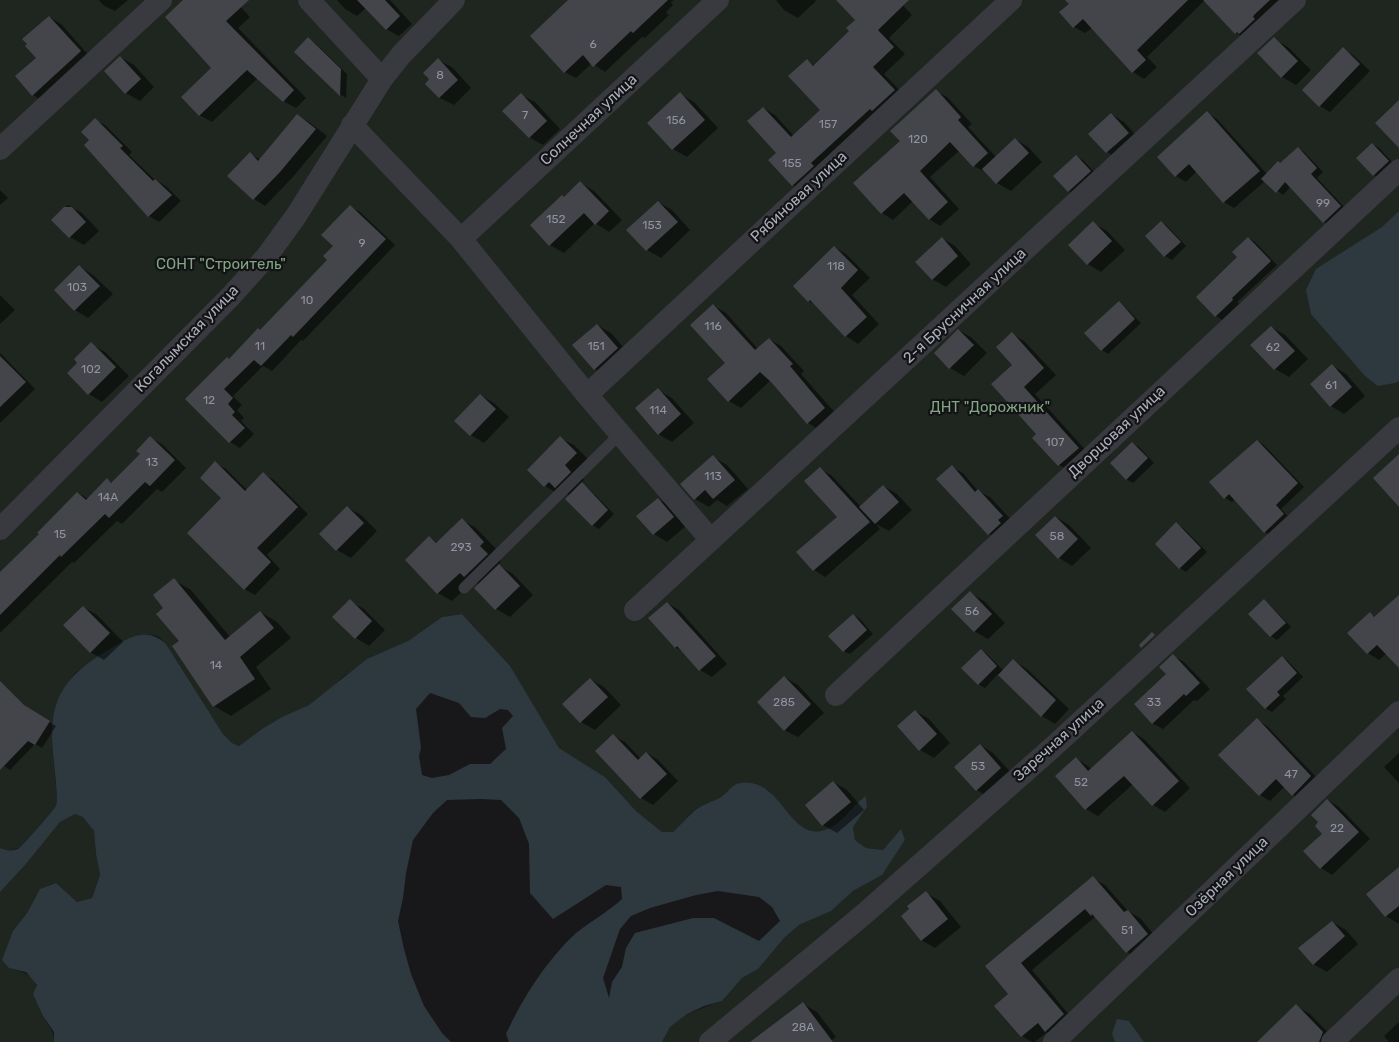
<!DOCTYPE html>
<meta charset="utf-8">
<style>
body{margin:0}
canvas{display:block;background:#18181b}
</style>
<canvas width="1399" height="1042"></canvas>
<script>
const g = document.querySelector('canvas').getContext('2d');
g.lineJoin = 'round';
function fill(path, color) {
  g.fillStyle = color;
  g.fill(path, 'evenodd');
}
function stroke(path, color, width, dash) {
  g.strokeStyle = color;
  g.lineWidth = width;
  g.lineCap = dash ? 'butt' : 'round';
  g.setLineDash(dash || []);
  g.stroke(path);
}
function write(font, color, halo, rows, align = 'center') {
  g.font = font + ' Rubik,sans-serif';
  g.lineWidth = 4.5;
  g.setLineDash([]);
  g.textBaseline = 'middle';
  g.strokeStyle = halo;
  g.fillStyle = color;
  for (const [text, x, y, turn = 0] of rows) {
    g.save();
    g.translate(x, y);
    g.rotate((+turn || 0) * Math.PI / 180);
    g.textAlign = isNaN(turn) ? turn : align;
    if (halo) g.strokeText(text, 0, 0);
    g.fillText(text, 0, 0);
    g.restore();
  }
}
fill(new Path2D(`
 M 0,0 L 1399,0 L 1399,1042 L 1144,1042 L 1129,1021 L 1112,1034 L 1115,1042 L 662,1042 L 670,1027 L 687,1014 L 722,1001 L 742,978 L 758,969 L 784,938 L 799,925 L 831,911 L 853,891 L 882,875 L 905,840 L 901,830 L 883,850 L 866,848 L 855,840 L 853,827 L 867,807 L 866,797 C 850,807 841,827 821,831 C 788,837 780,776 740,783 C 734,784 727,793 722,796 C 713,802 703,805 694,810 C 687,816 681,826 673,832 L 662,832 L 636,811 L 605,777 L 559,748 L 531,704 L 486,642 L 474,626 L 462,614 L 442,617 L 408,641 L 344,676 L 325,694 L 309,705 L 282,717 L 262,729 L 239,746 L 232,743 L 223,734 L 166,644 L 158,636 L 147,634 L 76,672 L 61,694 L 53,719 L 52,745 L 57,797 L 56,807 L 19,848 L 6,851 L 0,848 Z
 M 74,814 L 83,816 L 94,831 L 96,854 L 100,875 L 92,898 L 77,902 L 56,883 L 40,889 L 27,913 L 13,931 L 9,968 C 43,977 34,985 43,1014 C 46,1025 54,1028 54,1042 L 0,1042 L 0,892 L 26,864 L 60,822 Z`), '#1e261f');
fill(new Path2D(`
 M 1399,211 L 1399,381 L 1395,383 L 1378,386 L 1365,376 L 1311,314 L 1306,290 L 1316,269 L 1382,227 Z
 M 462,614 L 510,666 L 559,748 L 605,777 L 636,811 L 662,832 L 673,832 C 680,826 685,819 692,813 C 698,806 710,803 719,798 C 726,795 732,784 740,783 C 781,777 788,837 821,831 C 841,827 850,807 866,796 L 867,807 L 853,827 L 855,840 L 866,848 L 883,850 L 901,829 L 905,840 L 882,875 L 853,891 L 831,911 L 799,925 L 784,938 L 758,969 L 742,978 L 722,1001 L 704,1006 L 687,1014 L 670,1027 L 662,1042 L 509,1042 L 506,1034 C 523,997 546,961 576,933 C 591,921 608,912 622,899 L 621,887 L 606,885 L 553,919 L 530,893 L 529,844 L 519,818 L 501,800 L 481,799 L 447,800 L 433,813 L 413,840 L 406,873 L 403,898 L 398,921 L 404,949 L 411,974 L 424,1006 L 442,1033 L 451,1042 L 54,1042 L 54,1032 L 43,1016 L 33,994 L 37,985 L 26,972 L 9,968 L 2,960 L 13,931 L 27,913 L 40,889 L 56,883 L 77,902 L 92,898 L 100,875 L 96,854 L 94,831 L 83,817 L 75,814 L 60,822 L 26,864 L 0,892 L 0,848 C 6,851 12,851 18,849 C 21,847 54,810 56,806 C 58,799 56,790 56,783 C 54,754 46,721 61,693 C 75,669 95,658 118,644 C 136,634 149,629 166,644 L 223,734 L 232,743 L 239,746 L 262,729 L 282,717 L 309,705 L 367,659 L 408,641 L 442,617 ZM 430,693 L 459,703 L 471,717 L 485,718 L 500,709 L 508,710 L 513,716 L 502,728 L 506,749 L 490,764 L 470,764 L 449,775 L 432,778 L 422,775 L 419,756 L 421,748 L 416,709 ZM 718,891 L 759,897 L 772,907 L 780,921 L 759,941 L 714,918 L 693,918 L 635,933 L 626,948 L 622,967 L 612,982 L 609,998 L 603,978 L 620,929 L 631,916 L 650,908 L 696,895 Z
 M 1117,1019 L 1129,1021 L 1144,1042 L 1115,1042 L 1112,1034 Z`), '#2e383f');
fill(new Path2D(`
 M 99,0 L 128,0 L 115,11 L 103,5 Z
 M 185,0 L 240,0 L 237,3 L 250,17 L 238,28 L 306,98 L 296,108 L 283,101 L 258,78 L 212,122 L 199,115 L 212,68 Z
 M 337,0 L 390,0 L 412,24 L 399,36 L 386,29 L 366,8 L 357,16 L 345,9 Z
 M 570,0 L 674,0 L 671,2 L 673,5 L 666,12 L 669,15 L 645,38 L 642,37 L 605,72 L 592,63 L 576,78 L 565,72 Z
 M 776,0 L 815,0 L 816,1 L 798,18 L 784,10 Z
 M 877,0 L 898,0 L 912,15 L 889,38 L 905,54 L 884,74 L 906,97 L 804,192 L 793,185 L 778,153 L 763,108 L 775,115 L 794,136 L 822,111 L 807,61 L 815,66 L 851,31 Z
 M 1067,0 L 1288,0 L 1247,39 L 1236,33 L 1205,0 L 1147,57 L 1157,67 L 1144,79 L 1133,72 L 1092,28 L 1085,33 L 1074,27 L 1070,4 Z
 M 49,17 L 61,24 L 92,59 L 44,102 L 33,95 L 37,58 Z
 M 308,39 L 315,43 L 347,74 L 346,98 L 341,95 L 296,52 Z
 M 1274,39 L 1288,47 L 1311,70 L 1296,85 L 1282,77 Z
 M 1343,49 L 1353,55 L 1370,71 L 1330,112 L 1320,106 Z
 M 120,57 L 134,65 L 154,87 L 140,101 L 126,93 Z
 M 438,60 L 452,67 L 471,88 L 454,105 L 440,98 L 427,84 L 431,79 Z
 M 936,91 L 947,97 L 972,124 L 968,127 L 996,157 L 1015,139 L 1028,147 L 1042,162 L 1011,191 L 997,183 L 986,171 L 985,172 L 974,166 L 960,150 L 930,177 L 959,209 L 940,226 L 929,219 L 913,201 L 893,220 L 882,213 L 855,184 L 901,141 Z
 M 680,94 L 694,102 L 718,128 L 687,157 L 673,149 Z
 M 521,95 L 535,102 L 560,129 L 543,145 L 529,137 Z
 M 1207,113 L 1217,119 L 1267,174 L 1298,148 L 1304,152 L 1323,172 L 1317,178 L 1347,210 L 1330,226 L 1324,222 L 1291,186 L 1283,195 L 1265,181 L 1234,208 L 1224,202 L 1197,171 L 1186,182 L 1176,176 Z
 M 1111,114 L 1124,122 L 1141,141 L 1120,160 L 1107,152 Z
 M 298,116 L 309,122 L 327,136 L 292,178 L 265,206 L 254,199 L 229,176 L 250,154 L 261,160 Z
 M 95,120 L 105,125 L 132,152 L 129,155 L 155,180 L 166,186 L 181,201 L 159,222 L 149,216 L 90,140 Z
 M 1372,144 L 1379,148 L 1395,165 L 1380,179 L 1374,175 L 1357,158 Z
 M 1076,157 L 1083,160 L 1097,175 L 1075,195 L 1068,191 Z
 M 581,183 L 594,191 L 622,220 L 609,232 L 595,223 L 564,253 L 550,245 L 532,226 Z
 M 0,190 L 8,198 L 0,205 Z
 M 658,202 L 672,210 L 690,230 L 661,258 L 647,250 Z
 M 68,205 L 82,213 L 99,231 L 84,245 L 70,237 L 53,220 Z
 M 350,207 L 360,212 L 395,245 L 303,341 L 301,340 L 272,371 L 263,366 L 233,396 L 242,405 L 237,410 L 244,418 L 241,421 L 254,434 L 240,448 L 230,442 L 187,399 L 261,331 L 329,260 Z
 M 1161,222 L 1167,226 L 1186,246 L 1172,260 L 1165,256 L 1146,236 Z
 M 1093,223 L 1107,231 L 1125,250 L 1101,272 L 1088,264 Z
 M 942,238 L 955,246 L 971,264 L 946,287 L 932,279 Z
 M 1249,238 L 1255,242 L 1277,265 L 1237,302 L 1239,304 L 1222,320 L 1216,316 L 1197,297 L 1239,257 Z
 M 834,247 L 846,254 L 870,278 L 852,295 L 879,324 L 858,344 L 846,336 L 818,307 L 809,301 Z
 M 80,267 L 93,275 L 113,294 L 88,318 L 75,310 Z
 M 0,295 L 15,310 L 0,324 Z
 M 1119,303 L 1125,307 L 1141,323 L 1108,354 L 1102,350 Z
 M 714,306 L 726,313 L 758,349 L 769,339 L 781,346 L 804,371 L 801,374 L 837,415 L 820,430 L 808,423 L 771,380 L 741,408 L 729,401 L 727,363 Z
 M 597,325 L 611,333 L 631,356 L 609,377 L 595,369 L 574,345 Z
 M 1271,327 L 1285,335 L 1308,359 L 1289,377 L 1275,369 L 1252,345 Z
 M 959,330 L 972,338 L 987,353 L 964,376 L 950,368 Z
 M 1012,334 L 1024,341 L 1056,375 L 1035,394 L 1090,455 L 1071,472 L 1059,465 L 1034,438 L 1038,434 L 1014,365 Z
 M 91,344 L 105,352 L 129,376 L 102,402 L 89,394 L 79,363 Z
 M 0,353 L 35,389 L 0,423 Z
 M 1333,366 L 1346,374 L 1365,396 L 1344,414 L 1331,406 Z
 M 658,390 L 672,398 L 694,423 L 672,442 L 658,434 Z
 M 480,395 L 494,403 L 509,417 L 484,443 L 471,435 Z
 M 150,438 L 162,444 L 186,468 L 162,492 L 157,489 L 122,524 L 117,521 L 74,563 L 72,562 L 0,633 L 0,580 L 78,493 L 88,499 L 107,480 L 113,483 L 141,454 Z
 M 560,438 L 574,445 L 590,461 L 578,473 L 584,480 L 581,483 L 588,488 L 614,514 L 599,529 L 592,525 L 570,496 L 562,491 L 558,494 L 545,486 Z
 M 1257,441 L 1264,445 L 1304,487 L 1281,509 L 1290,518 L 1271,536 L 1265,532 L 1235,499 L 1232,502 L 1225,498 Z
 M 1132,443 L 1139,447 L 1154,463 L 1133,483 L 1126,479 Z
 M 713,457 L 727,465 L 748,489 L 727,506 L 717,500 L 709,507 L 695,499 Z
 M 215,463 L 226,469 L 247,490 L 263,474 L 274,480 L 308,514 L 267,555 L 280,569 L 255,595 L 244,589 Z
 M 952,467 L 963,473 L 978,491 L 990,497 L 1014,523 L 1000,541 L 989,534 L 938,479 Z
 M 820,469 L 831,475 L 861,507 L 883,486 L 897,494 L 912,510 L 889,531 L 876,524 L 880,529 L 825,577 L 814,570 L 838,517 Z
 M 658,499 L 672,507 L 687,525 L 667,542 L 654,534 Z
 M 347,507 L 361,515 L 377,531 L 351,558 L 337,550 Z
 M 1056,517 L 1069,525 L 1091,548 L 1072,566 L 1059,558 Z
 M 462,520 L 476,528 L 497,550 L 493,554 L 501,562 L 498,565 L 513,574 L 533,595 L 510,617 L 496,609 L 476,588 L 480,585 L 473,581 L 452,601 L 438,593 L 430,538 L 438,543 Z
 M 1176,524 L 1183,528 L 1207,552 L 1186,572 L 1180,568 L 1157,544 Z
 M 174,580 L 191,590 L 230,637 L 260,612 L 277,622 L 291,638 L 256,667 L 271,689 L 231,716 L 214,706 L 165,608 Z
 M 970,593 L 984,601 L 1005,623 L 988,639 L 974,631 Z
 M 1399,597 L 1399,666 L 1387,653 L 1379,660 L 1368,653 L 1370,614 L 1375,617 Z
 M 350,601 L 364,609 L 385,630 L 369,646 L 356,638 Z
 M 1264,601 L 1270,605 L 1291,627 L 1277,640 L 1271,636 L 1250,614 Z
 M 667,603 L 679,610 L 727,664 L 712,677 L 700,670 L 685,653 L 675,647 Z
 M 83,607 L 97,615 L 123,642 L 104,660 L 90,652 Z
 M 853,615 L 860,619 L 873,634 L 850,654 L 843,651 Z
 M 981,650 L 987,654 L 1004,671 L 1014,661 L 1027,669 L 1069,709 L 1055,724 L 1042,716 L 998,674 L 985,688 L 978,684 Z
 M 1173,656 L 1184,662 L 1210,689 L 1197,701 L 1194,700 L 1163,729 L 1152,723 Z
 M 1282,657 L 1288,661 L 1303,677 L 1283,696 L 1286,699 L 1272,712 L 1265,708 Z
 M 784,677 L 798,685 L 824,713 L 798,737 L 784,730 Z
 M 590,679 L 604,687 L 621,705 L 595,730 L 581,722 Z
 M 20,705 L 56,726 L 42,748 L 35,744 L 10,770 L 0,763 L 0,726 Z
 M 915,711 L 929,719 L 950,743 L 934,758 L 920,750 Z
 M 1257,720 L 1267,726 L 1321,782 L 1303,801 L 1293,795 L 1285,786 L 1270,801 L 1260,795 Z
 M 1132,732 L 1144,739 L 1190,788 L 1165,812 L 1153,805 L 1133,784 L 1098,816 L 1086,809 L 1056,776 L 1076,758 L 1092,769 Z
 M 613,736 L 625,742 L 641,759 L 647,753 L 658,760 L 678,781 L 653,805 L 641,798 L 597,751 Z
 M 980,745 L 993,753 L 1014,776 L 990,798 L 977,790 Z
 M 1399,753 L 1399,783 L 1384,767 Z
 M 833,782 L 847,790 L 864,810 L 837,833 L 823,825 Z
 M 1328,800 L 1339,807 L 1370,839 L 1332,875 L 1321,868 Z
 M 1399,868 L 1399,924 L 1386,916 Z
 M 1093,878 L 1105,885 L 1128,911 L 1140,918 L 1159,941 L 1139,959 L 1127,952 L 1095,917 L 1032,970 L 1075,1022 L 1058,1038 L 1047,1032 L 1035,1042 L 1032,1042 L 1022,1036 L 1010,994 L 987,966 Z
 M 926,893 L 940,901 L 961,927 L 935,948 L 921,940 Z
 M 1332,922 L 1346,930 L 1358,944 L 1327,972 L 1313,964 Z
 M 803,1004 L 817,1012 L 836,1037 L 829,1042 L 796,1042 Z
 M 1296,1006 L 1310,1014 L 1336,1041 L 1336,1042 L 1259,1042 Z
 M 1399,1022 L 1399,1042 L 1389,1042 L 1384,1036 Z`), '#0007');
fill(new Path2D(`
 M 183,0 L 249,0 L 226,21 L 294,90 L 283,102 L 247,70 L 199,116 L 181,97 L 211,68 L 165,17 Z
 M 357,0 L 385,0 L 400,16 L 386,30 Z
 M 568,0 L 668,0 L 633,33 L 631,31 L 593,67 L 583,55 L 564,73 L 530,36 Z
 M 836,0 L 909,0 L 878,30 L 894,47 L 873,67 L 895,90 L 872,111 L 870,109 L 811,163 L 814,166 L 792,186 L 768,160 L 776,153 L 747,121 L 763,107 L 791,137 L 820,110 L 788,76 L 807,59 L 813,66 L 849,31 L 846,28 L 855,20 Z
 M 1065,0 L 1188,0 L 1137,50 L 1146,60 L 1132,73 L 1083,19 L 1073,28 L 1059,12 L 1069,4 Z
 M 1203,0 L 1270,0 L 1254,15 L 1253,17 L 1255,19 L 1239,34 L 1237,32 L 1235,34 Z
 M 49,16 L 81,51 L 32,96 L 15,76 L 36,58 L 25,46 L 27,44 L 22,39 Z
 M 308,37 L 341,69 L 340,96 L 294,52 Z
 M 1274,37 L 1298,61 L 1281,78 L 1257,53 Z
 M 1343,47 L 1360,64 L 1319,107 L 1302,90 Z
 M 120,56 L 141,79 L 125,94 L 104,71 Z
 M 438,58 L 458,80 L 439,98 L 425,84 L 429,79 L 423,73 Z
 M 936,89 L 961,117 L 958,120 L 988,153 L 973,167 L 950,142 L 920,171 L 948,202 L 929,220 L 904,193 L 881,214 L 853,183 L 900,141 L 890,131 Z
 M 680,92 L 705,120 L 672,150 L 647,123 Z
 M 521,93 L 547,121 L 529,138 L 502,111 Z
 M 1399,100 L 1399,148 L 1375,123 Z
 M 1207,111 L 1260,171 L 1223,203 L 1189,164 L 1175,177 L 1157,157 Z
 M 1111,113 L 1129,133 L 1106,153 L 1088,134 Z
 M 297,114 L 316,129 L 280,172 L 253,200 L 227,176 L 250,152 L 258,161 Z
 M 95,118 L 123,146 L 120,148 L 153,181 L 155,179 L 172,195 L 148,217 L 84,145 L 89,140 L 81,132 Z
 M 1015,138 L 1029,153 L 996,184 L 982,169 Z
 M 1372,143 L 1389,161 L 1373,176 L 1356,158 Z
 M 1298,147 L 1317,168 L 1311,174 L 1341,206 L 1323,223 L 1285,182 L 1276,193 L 1261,179 L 1278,161 L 1280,163 Z
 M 1076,155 L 1091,171 L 1068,192 L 1053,176 Z
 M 580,181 L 609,211 L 595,225 L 584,213 L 549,246 L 530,225 L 562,195 L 564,197 Z
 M 658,201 L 678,222 L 646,251 L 626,230 Z
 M 350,205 L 386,239 L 293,337 L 291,335 L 261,366 L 254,360 L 224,389 L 233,398 L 228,404 L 235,412 L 232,415 L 245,428 L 229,443 L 185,399 L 227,357 L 229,359 L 258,328 L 260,330 L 327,260 L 323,256 L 333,246 L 321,235 Z
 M 64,207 L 72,207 L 86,222 L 69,238 L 51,220 Z
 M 1093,221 L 1112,241 L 1087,265 L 1068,245 Z
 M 1161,221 L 1181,242 L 1164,257 L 1145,236 Z
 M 942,237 L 958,256 L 932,280 L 915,262 Z
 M 1248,237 L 1271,261 L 1232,298 L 1233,300 L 1215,317 L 1196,297 L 1237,257 L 1232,252 Z
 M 834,246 L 858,270 L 841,288 L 867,317 L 845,337 L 810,300 L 808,302 L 793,286 Z
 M 79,265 L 100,286 L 74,311 L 54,290 Z
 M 1119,301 L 1135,319 L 1101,351 L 1084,333 Z
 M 713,304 L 755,350 L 769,338 L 793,364 L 790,366 L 825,408 L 807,424 L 772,383 L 760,372 L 728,402 L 707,379 L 725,363 L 690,325 Z
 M 597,324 L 618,348 L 594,370 L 572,345 Z
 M 1271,326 L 1295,351 L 1274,370 L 1250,345 Z
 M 958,329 L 974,345 L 949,369 L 934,353 Z
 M 1012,332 L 1044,368 L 1024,387 L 1079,448 L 1058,466 L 1032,438 L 1036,434 L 991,384 L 1012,365 L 996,347 Z
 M 91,342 L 116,367 L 88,395 L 67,373 L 77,363 L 74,359 Z
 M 0,356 L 26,382 L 0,407 Z
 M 1332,364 L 1352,387 L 1330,407 L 1310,384 Z
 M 658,388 L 681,414 L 658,435 L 635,408 Z
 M 480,394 L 496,409 L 470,436 L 454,421 Z
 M 150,436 L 175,460 L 150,486 L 145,482 L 109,518 L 105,514 L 61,557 L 60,555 L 0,615 L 0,572 L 39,534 L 37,533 L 77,492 L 86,500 L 107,478 L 111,483 L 140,454 L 136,451 Z
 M 560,436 L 577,453 L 565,465 L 571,472 L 555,488 L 549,482 L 544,487 L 527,470 Z
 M 1257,440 L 1298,483 L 1276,505 L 1284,514 L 1264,533 L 1229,494 L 1224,499 L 1209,482 Z
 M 1132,442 L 1148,458 L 1126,480 L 1110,463 Z
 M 1399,454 L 1399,507 L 1373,478 Z
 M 713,455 L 735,480 L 713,499 L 705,490 L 694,500 L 680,484 Z
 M 215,461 L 245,491 L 263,472 L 298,507 L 257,548 L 271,562 L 244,590 L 187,533 L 221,498 L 200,478 Z
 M 952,465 L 975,492 L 978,489 L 1003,516 L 998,520 L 1001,523 L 988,535 L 936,479 Z
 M 820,467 L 870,522 L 813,571 L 796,552 L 837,517 L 804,481 Z
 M 582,482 L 608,510 L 592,526 L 565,499 Z
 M 883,485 L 899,502 L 875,524 L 859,507 Z
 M 658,498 L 674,517 L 653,535 L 636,516 Z
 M 347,506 L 364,523 L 336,551 L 319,534 Z
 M 1055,516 L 1078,539 L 1058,559 L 1035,535 Z
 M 462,518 L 484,542 L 480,546 L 488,554 L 464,577 L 460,573 L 437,594 L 405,560 L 429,536 L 436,543 Z
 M 1176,522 L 1201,548 L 1179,569 L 1155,544 Z
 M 499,564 L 520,586 L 495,610 L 474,588 Z
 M 174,578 L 225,640 L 260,611 L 274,628 L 240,657 L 255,679 L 213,707 L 172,646 L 179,641 L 156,614 L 163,608 L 153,595 Z
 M 970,591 L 992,614 L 974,632 L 951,609 Z
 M 1399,595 L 1399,668 L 1377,645 L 1367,654 L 1347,633 L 1370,612 L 1374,617 Z
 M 350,599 L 372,621 L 355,639 L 332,617 Z
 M 1264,599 L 1286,623 L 1270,637 L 1248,614 Z
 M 667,602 L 716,656 L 699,671 L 677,646 L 675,648 L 648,618 Z
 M 83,606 L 110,633 L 90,653 L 63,625 Z
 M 853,614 L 867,630 L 843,652 L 828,636 Z
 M 1152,632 L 1155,635 L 1141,648 L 1139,645 Z
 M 981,649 L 997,666 L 978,685 L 961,668 Z
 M 1173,654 L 1200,683 L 1186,696 L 1184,694 L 1152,724 L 1134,704 L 1166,674 L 1159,667 Z
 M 1282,656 L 1297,673 L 1277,692 L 1280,695 L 1265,709 L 1246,689 Z
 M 1013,659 L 1056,700 L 1041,717 L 998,675 Z
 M 784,676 L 811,704 L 784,731 L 757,702 Z
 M 590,678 L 608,697 L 580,723 L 562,704 Z
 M 0,681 L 24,705 L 50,721 L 35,745 L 28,741 L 0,770 Z
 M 915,710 L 937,734 L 919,751 L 897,726 Z
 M 1257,718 L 1311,776 L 1292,796 L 1276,779 L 1259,796 L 1218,755 Z
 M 1132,731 L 1179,781 L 1152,806 L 1124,776 L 1085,810 L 1055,776 L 1076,757 L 1088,771 Z
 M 613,734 L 638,760 L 646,752 L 667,774 L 640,799 L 595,751 Z
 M 980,744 L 1001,768 L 976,791 L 954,767 Z
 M 833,781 L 851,802 L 822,826 L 805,805 Z
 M 1327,799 L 1359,832 L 1320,869 L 1303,851 L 1322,834 L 1315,826 L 1318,822 L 1311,815 Z
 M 1399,867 L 1399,906 L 1385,917 L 1366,894 Z
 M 1093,876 L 1124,912 L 1128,910 L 1148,934 L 1126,953 L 1092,914 L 1091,916 L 1085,909 L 1021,963 L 1064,1014 L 1045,1032 L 1038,1023 L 1021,1037 L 994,1006 L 1008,994 L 985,966 Z
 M 926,891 L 948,919 L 921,941 L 901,916 L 909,909 L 907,906 Z
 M 1332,921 L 1345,936 L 1313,965 L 1298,948 Z
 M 803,1002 L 833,1042 L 750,1042 Z
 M 1296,1004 L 1323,1032 L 1319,1042 L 1257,1042 Z`), '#44454b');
stroke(new Path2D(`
 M 464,588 L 620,434`), '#393a40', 11);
stroke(new Path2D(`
 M 309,0 L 382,79
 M 352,125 L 461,239 L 587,395 L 711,540
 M 0,149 L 161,0
 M 461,239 L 718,0
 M 587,395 L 1011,0
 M 0,529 L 231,296 L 267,256 L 296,216 L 382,79 L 401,55 L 454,0
 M 635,610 L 1295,0
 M 836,695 L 1399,170
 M 710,1042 L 863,915 L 1053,747 L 1399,428
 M 1054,1042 L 1399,712
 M 1332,1042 L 1399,979`), '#393a40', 22);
write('12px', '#90949f', null, [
 ["6",593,45],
 ["8",440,76],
 ["7",525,116],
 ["156",676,121],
 ["157",828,125],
 ["120",918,140],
 ["155",792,164],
 ["99",1323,204],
 ["152",556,220],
 ["153",652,226],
 ["9",362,244],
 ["118",836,267],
 ["103",77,288],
 ["10",307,301],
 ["116",713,327],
 ["11",260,347],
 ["151",596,347],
 ["62",1273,348],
 ["102",91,370],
 ["61",1331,386],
 ["12",209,401],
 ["114",658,411],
 ["107",1055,443],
 ["13",152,463],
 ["113",713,477],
 ["14А",108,498],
 ["15",60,535],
 ["58",1057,537],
 ["293",461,548],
 ["56",972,612],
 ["14",216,666],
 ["285",784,703],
 ["33",1154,703],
 ["53",978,767],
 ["47",1291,775],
 ["52",1081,783],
 ["22",1337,829],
 ["51",1127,931],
 ["28А",803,1028]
]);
write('15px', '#aaafbb', '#131316', [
 ["Солнечная улица",589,120,-43],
 ["Рябиновая улица",799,197,-43],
 ["2-я Брусничная улица",965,306,-43],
 ["Когалымская улица",187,339,-46],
 ["Дворцовая улица",1117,432,-43],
 ["Заречная улица",1059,740,-42],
 ["Озёрная улица",1227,877,-44]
]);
write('15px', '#81a683', '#131316', [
 ["СОНТ \"Строитель\"",221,265],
 ["ДНТ \"Дорожник\"",990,408]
]);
</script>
